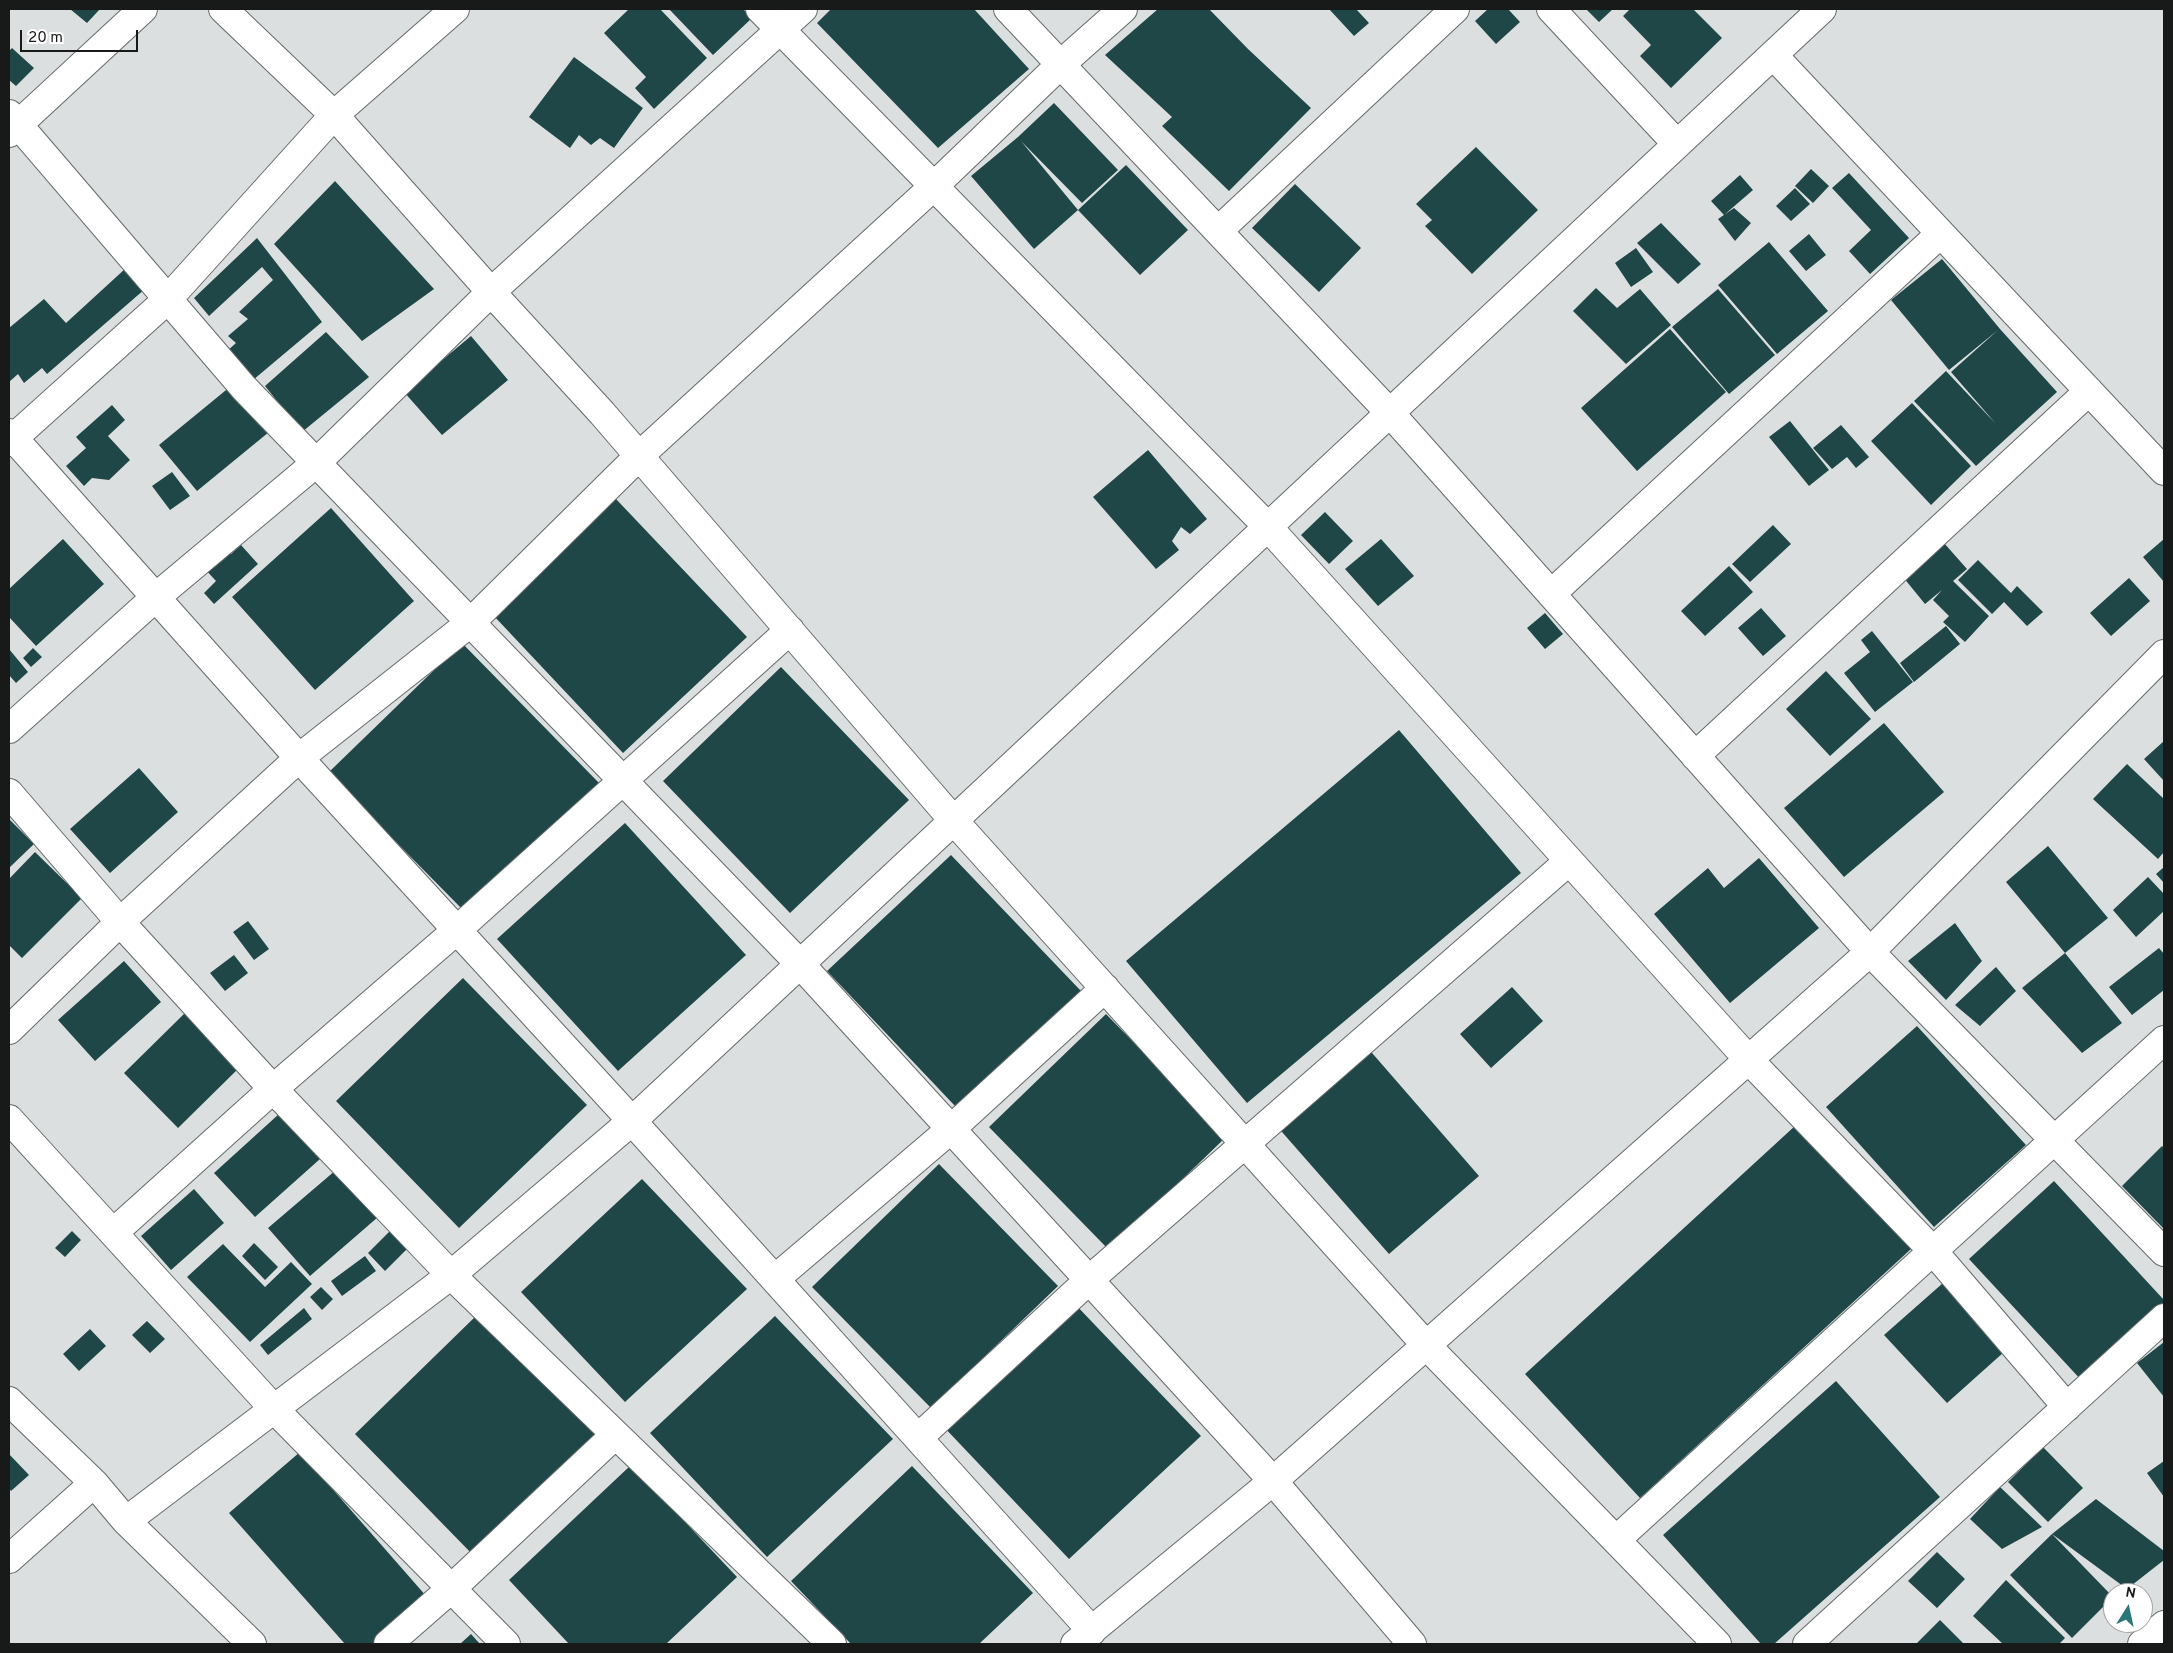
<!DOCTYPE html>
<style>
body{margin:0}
#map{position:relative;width:2173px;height:1653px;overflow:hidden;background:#dcdfdf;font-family:Overpass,sans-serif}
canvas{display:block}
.frame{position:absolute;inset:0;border:10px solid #181919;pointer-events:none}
.north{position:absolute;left:2103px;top:1583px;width:50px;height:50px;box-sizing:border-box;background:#fff;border:1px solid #a3a3a3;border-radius:50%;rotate:10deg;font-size:14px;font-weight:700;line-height:20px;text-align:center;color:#181919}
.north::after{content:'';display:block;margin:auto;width:18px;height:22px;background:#2d7678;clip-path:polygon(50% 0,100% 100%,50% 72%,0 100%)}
.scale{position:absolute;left:20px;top:30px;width:118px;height:22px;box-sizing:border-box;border:2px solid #181919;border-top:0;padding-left:6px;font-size:15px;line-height:18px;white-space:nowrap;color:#181919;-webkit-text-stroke:4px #fff;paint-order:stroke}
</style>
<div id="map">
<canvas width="2173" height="1653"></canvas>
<div class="frame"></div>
<div class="north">N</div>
<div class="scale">20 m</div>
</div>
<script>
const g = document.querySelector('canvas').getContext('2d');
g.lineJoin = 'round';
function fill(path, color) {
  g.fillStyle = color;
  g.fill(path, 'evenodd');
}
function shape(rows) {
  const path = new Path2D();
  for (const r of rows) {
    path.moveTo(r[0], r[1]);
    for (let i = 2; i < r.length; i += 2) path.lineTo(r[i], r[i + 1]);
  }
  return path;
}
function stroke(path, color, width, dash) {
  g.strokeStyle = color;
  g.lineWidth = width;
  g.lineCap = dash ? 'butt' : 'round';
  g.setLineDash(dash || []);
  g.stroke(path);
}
const building = shape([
 [70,9,100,9,87,23],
 [629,9,660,9,707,58,654,109,635,88,646,77,604,33],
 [669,9,743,9,752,18,713,55],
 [831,9,974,9,1029,69,938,148,817,23],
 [1158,9,1209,9,1248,49,1311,108,1229,191,1162,126,1172,117,1105,55],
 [1329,9,1356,9,1369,23,1354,36],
 [1488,9,1508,9,1520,22,1496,44,1475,21],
 [1586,9,1613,9,1599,22],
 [1630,9,1693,9,1722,38,1671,88,1640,56,1651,45,1623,16],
 [12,48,34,68,16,86,9,80,9,51],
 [574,57,643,108,614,148,600,138,591,145,579,135,570,148,529,117],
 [1054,103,1118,170,1082,203,1021,141,1078,210,1126,165,1188,230,1140,275,1078,210,1034,249,971,176,1018,137],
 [1476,147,1538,210,1472,274,1425,226,1432,220,1416,204],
 [1811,169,1829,186,1813,203,1795,186],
 [1849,173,1909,238,1870,274,1849,251,1871,230,1832,188],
 [1740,175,1753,190,1724,215,1711,201],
 [335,181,434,289,362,341,274,244],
 [1295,184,1361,248,1319,292,1252,228],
 [1795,188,1810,204,1791,221,1776,206],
 [1734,208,1751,223,1735,241,1718,219],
 [1661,223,1701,264,1678,284,1637,243],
 [1809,234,1826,255,1806,271,1789,251],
 [257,238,322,322,253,380,226,352,236,343,228,336,248,319,239,312,273,280,262,267,209,316,194,298],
 [1769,242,1828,311,1777,354,1718,285],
 [1636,248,1653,272,1631,287,1615,263],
 [1942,259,2000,329,2057,392,1976,466,1914,401,1946,371,1996,424,1951,372,1998,330,1949,370,1891,300],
 [126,268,145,289,47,374,42,368,24,383,18,374,9,382,9,328,44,299,66,323],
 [1596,288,1617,308,1640,289,1671,325,1626,364,1573,311],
 [1718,289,1775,355,1729,394,1672,327],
 [1670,329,1726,392,1637,471,1581,408],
 [326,332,369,377,302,432,265,386],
 [471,336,508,380,442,435,404,392],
 [231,386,269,432,197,491,159,445],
 [1912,403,1971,466,1931,505,1871,441],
 [112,405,125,420,108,436,130,460,109,480,92,478,84,486,66,466,86,448,76,437],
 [1790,421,1829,470,1809,486,1769,437],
 [1841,425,1869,457,1856,468,1847,457,1832,469,1813,448],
 [1148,450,1207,519,1190,534,1181,527,1172,541,1179,550,1156,569,1093,497],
 [172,472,190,496,170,510,152,486],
 [616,499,747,637,623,753,493,615],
 [331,508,414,601,315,690,232,597],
 [1325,512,1353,541,1329,564,1301,535],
 [1773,525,1791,544,1750,582,1732,564],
 [63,539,104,584,36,646,9,617,9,589],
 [1381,539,1414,576,1378,606,1345,569],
 [2164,539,2164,582,2143,557],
 [1944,543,1967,569,1953,581,1989,616,1965,642,1943,622,1949,616,1933,600,1942,590,1925,604,1903,577],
 [241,545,258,564,214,604,204,593,216,581,204,568,226,548,231,554],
 [1978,560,2011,593,2017,586,2043,612,2027,626,2004,602,1992,614,1958,580],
 [1729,566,1753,592,1705,636,1681,611],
 [2129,578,2150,601,2111,636,2090,613],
 [1761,608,1786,636,1763,656,1738,628],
 [1545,613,1563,634,1545,649,1527,628],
 [1946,626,1960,644,1914,682,1900,663],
 [1872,631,1913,682,1875,712,1844,673,1870,652,1861,640],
 [462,643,599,783,465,912,328,773],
 [33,648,42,657,31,667,23,658],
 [9,649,28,672,16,683,9,675],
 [781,667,909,800,790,913,663,781],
 [1826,671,1871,719,1830,756,1786,709],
 [1884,723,1944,792,1844,877,1784,808],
 [1399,730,1521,873,1247,1103,1126,961],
 [2164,741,2164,781,2144,759],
 [2127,764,2164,799,2164,852,2158,859,2093,799],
 [139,768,178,812,110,873,70,829],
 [9,819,34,844,9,868],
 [625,823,746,955,618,1071,497,939],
 [2048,846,2108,918,2065,953,2006,882],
 [35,852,82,898,22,958,9,945,9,879],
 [951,855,1081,991,956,1107,827,971],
 [1759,858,1819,928,1730,1003,1654,914,1708,868,1724,888],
 [2164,867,2164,883,2156,874],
 [2148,877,2164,894,2164,911,2136,937,2113,910],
 [248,921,269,949,254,960,233,932],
 [1955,923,1982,961,1946,1000,1908,961],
 [2159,948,2164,954,2164,990,2132,1015,2109,987],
 [2065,953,2122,1023,2082,1053,2022,988],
 [234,955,248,973,225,991,210,973],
 [124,961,161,1002,95,1061,58,1020],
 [1996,967,2016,991,1980,1026,1955,1005],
 [463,978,587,1105,459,1228,336,1101],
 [1512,987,1543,1021,1491,1068,1460,1034],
 [186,1012,240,1067,178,1128,124,1073],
 [1106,1014,1226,1137,1109,1250,989,1127],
 [1917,1026,2026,1145,1934,1227,1826,1107],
 [1366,1046,1479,1176,1389,1254,1275,1124],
 [279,1114,320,1159,255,1217,214,1173],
 [1796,1125,1911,1249,1640,1498,1525,1374],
 [2162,1146,2164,1148,2164,1229,2122,1186],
 [939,1164,1058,1286,931,1408,812,1287],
 [336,1170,378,1217,310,1276,268,1228],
 [642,1179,747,1289,625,1402,521,1292],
 [2054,1181,2164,1300,2164,1307,2083,1382,1969,1259],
 [194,1189,224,1223,171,1270,141,1236],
 [72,1231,81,1240,65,1257,55,1248],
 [390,1231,408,1248,385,1271,368,1253],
 [254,1243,278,1267,265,1280,242,1256],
 [223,1244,265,1287,291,1262,312,1284,250,1342,187,1277],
 [365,1256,376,1271,342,1296,331,1281],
 [1943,1283,2004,1352,1947,1403,1884,1335],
 [321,1287,333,1299,322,1310,310,1297],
 [1073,1302,1201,1436,1069,1559,942,1425],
 [304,1308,312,1319,268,1355,260,1345],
 [478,1314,598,1437,475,1557,355,1434],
 [775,1316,893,1439,767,1557,650,1433],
 [147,1321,165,1339,150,1353,132,1335],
 [90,1329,106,1346,79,1371,63,1354],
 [2164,1342,2164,1397,2137,1363],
 [1836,1381,1940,1497,1774,1644,1761,1644,1663,1535],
 [2043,1447,2083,1488,2048,1522,2008,1482],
 [300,1452,427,1597,373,1644,345,1644,229,1513],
 [9,1454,29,1475,11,1491,9,1488],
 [2164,1461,2164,1497,2147,1473],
 [631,1465,737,1577,666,1644,569,1644,509,1580],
 [912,1466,1033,1593,979,1644,851,1644,791,1581],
 [2000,1487,2042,1527,2002,1549,1970,1519],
 [2096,1499,2164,1551,2164,1560,2127,1589,2052,1534,2113,1597,2072,1638,2010,1575,2052,1534],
 [1937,1552,1965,1579,1937,1608,1908,1581],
 [2006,1580,2065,1638,2059,1644,2003,1644,1973,1616],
 [1940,1620,1964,1644,1916,1644],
 [471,1634,480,1644,460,1644]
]);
const street = shape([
 [223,9,334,115,491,292,602,413,954,821,1426,1345,1717,1644],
 [760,9,1268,527,1748,1059,1933,1251,2067,1407],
 [1008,9,1390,413,1870,952,2164,1252],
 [1551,9,1677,144],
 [1773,55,2164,471],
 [9,114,244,388,800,964,1273,1481,1412,1644],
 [9,133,143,9],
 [1218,231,1455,9],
 [9,433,299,758,632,1121,1092,1631],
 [9,442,168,299,334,115,455,9],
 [1551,594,1940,234],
 [9,729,156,597,316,463,491,292,803,9],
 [1695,756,2089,391],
 [9,793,120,922,299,758,470,623,639,456,933,187,1061,64,1123,9],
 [9,1030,120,922,273,1089,451,1275,832,1644],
 [9,1119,275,1410,506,1644],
 [113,1233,273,1089,457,930,790,630],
 [775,1279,951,1129,1105,988],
 [9,1401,94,1483,126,1521,252,1644],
 [918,1438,1089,1280,1569,861],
 [126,1521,451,1275,632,1121,1822,9],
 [1616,1540,2164,1040],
 [9,1559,94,1483],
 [388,1644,452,1588,615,1435],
 [1075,1644,1273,1481,1870,952,2164,654],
 [1807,1644,2164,1318],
 [2142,1644,2164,1625]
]);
fill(building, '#204747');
stroke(street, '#656969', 30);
stroke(street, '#fff', 28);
</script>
